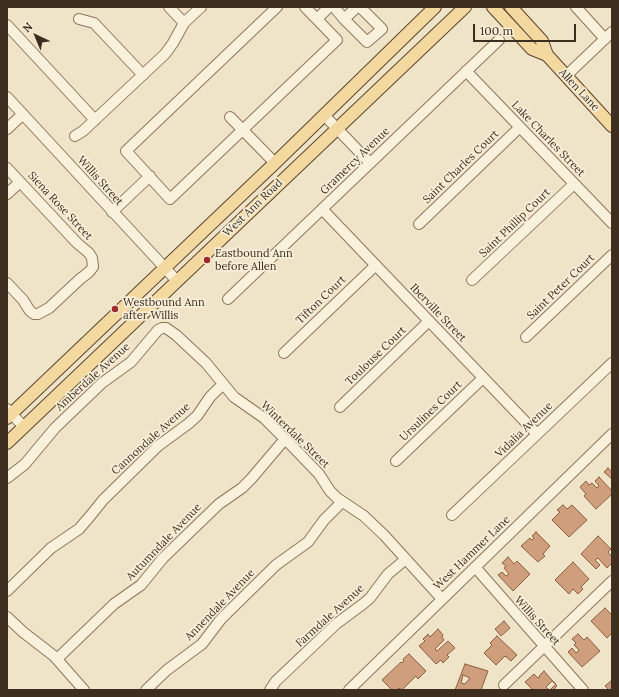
<!DOCTYPE html>
<style>
body{margin:0}
#map{position:relative;width:619px;height:697px;overflow:hidden;background:#f0e4c8;font-family:Lora,serif}
canvas{display:block}
.frame{position:absolute;inset:0;border:8px solid #3d2e20;pointer-events:none}
.north{position:absolute;left:16px;top:16px;width:40px;height:40px;-webkit-text-stroke:3px #f7eed8;paint-order:stroke;rotate:316deg;font-size:11px;font-weight:700;line-height:16px;text-align:center;color:#3d2e20}
.north::after{content:'';display:block;margin:auto;width:14px;height:18px;background:#3d2e20;clip-path:polygon(50% 0,100% 100%,50% 72%,0 100%)}
.scale{position:absolute;left:473px;top:24px;width:103px;height:18px;box-sizing:border-box;border:2px solid #3d2e20;border-top:0;padding-left:5px;font-size:12px;line-height:14px;white-space:nowrap;color:#3d2e20;-webkit-text-stroke:3px #f7eed8;paint-order:stroke}
</style>
<div id="map">
<canvas width="619" height="697"></canvas>
<div class="frame"></div>
<div class="north">N</div>
<div class="scale">100 m</div>
</div>
<script>
const g = document.querySelector('canvas').getContext('2d');
g.lineJoin = 'round';
function fill(path, color) {
  g.fillStyle = color;
  g.fill(path, 'evenodd');
}
function shape(rows) {
  const path = new Path2D();
  for (const r of rows) {
    path.moveTo(r[0], r[1]);
    for (let i = 2; i < r.length; i += 2) path.lineTo(r[i], r[i + 1]);
  }
  return path;
}
function stroke(path, color, width, dash) {
  g.strokeStyle = color;
  g.lineWidth = width;
  g.lineCap = dash ? 'butt' : 'round';
  g.setLineDash(dash || []);
  g.stroke(path);
}
function write(font, color, halo, rows, align = 'center') {
  g.font = font + ' Lora,serif';
  g.lineWidth = 3.5;
  g.setLineDash([]);
  g.textBaseline = 'middle';
  g.strokeStyle = halo;
  g.fillStyle = color;
  for (const [text, x, y, turn = 0] of rows) {
    g.save();
    g.translate(x, y);
    g.rotate((+turn || 0) * Math.PI / 180);
    g.textAlign = isNaN(turn) ? turn : align;
    if (halo) g.strokeText(text, 0, 0);
    g.fillText(text, 0, 0);
    g.restore();
  }
}
const building = shape([
 [608,468,612,472,612,479,604,472,608,468],
 [599,477,612,491,612,494,596,509,584,496,586,494,580,487,586,481,589,485,592,483,597,488,599,486,595,481,599,477],
 [563,505,567,509,572,505,587,520,569,537,552,520,560,512,557,510,563,505],
 [536,532,550,546,543,554,545,556,538,562,521,546,530,538,532,540,534,538,532,536,536,532],
 [598,536,611,549,608,552,612,557,612,563,607,568,598,558,595,560,600,565,596,569,581,554,598,536],
 [508,557,514,564,517,561,530,574,513,591,498,575,502,572,506,576,509,574,504,568,506,566,502,563,508,557],
 [573,562,589,579,581,587,583,589,578,594,573,589,569,594,555,580,573,562],
 [605,608,612,615,612,633,607,638,591,621,605,608],
 [504,621,510,628,501,636,495,629,504,621],
 [438,629,443,635,442,637,444,640,435,649,437,651,448,641,455,648,447,655,449,657,443,663,441,660,436,664,419,646,425,641,423,639,428,634,430,637,438,629],
 [578,634,584,640,587,637,600,651,582,667,568,652,572,648,576,653,579,650,574,645,576,643,572,639,578,634],
 [497,636,517,655,511,661,505,656,496,665,484,653,492,645,490,643,497,636],
 [409,654,426,671,418,679,416,676,402,690,399,688,397,690,392,690,382,680,401,662,402,663,404,661,403,659,409,654],
 [465,664,488,671,481,690,455,690,465,664],
 [463,675,470,678,465,684,461,683,463,675],
 [544,671,557,686,553,690,550,690,556,684,552,681,546,687,549,690,533,690,525,682,534,674,538,678,540,677,539,676,544,671],
 [612,680,612,690,609,690,605,686,612,680]
]);
const minor = shape([
 [169,7,184,23],
 [277,7,126,151,170,199,337,40,305,7],
 [334,7,344,19,357,7],
 [576,7,605,39],
 [79,19,94,23,143,75],
 [317,19,329,7],
 [344,19,367,42,382,29,360,7],
 [7,25,95,120],
 [466,71,612,223],
 [566,76,612,32],
 [7,97,177,281],
 [324,115,370,163],
 [230,117,275,163],
 [7,129,23,114],
 [75,136,83,131,165,54,173,43,184,23,201,7],
 [7,168,77,243,89,253,92,258,93,267,89,272,80,279,49,308,38,314,34,314,30,311,23,300,7,283],
 [7,194,20,182],
 [322,209,537,434],
 [112,212,150,176],
 [419,224,520,127],
 [472,280,574,184],
 [228,299,499,40],
 [526,337,612,255],
 [284,353,376,265],
 [340,407,429,321],
 [7,409,24,427],
 [396,461,483,378],
 [7,478,25,464,55,428,102,383,131,362,158,330,162,328,166,328,176,335,206,363,234,397,264,418,293,447,319,474,330,491,337,498,364,516,384,535,442,599],
 [452,515,612,363],
 [475,567,583,690],
 [7,591,51,548,79,529,91,515,103,500,158,446,188,424,197,416,210,397,223,384],
 [7,617,23,632,54,656,84,690],
 [57,659,114,604,141,585,163,558,219,504,242,488,251,479,285,439],
 [504,685,612,581],
 [146,690,167,670,202,644,221,619,276,565,308,542,324,520,342,502],
 [270,690,276,681,336,624,363,604,370,598,388,574,406,559],
 [349,690,612,434]
]);
const major = shape([
 [493,7,532,49,547,55],
 [511,7,542,41,547,55,612,126],
 [7,418,275,163,435,7],
 [7,443,465,7]
]);
const markers = [
 [207,260,4,"#9e2a2b"],
 [115,309,4,"#9e2a2b"]
];
const streetNames = [
 ["Allen Lane",579,90,47],
 ["Lake Charles Street",548,139,46],
 ["Gramercy Avenue",355,161,-44],
 ["Saint Charles Court",461,167,-44],
 ["Willis Street",100,181,48],
 ["Siena Rose Street",60,206,47],
 ["West Ann Road",253,208,-44],
 ["Saint Phillip Court",515,223,-44],
 ["Saint Peter Court",561,287,-44],
 ["Tifton Court",321,300,-44],
 ["Iberville Street",438,313,46],
 ["Toulouse Court",376,356,-44],
 ["Amberdale Avenue",93,377,-42],
 ["Ursulines Court",431,411,-44],
 ["Vidalia Avenue",524,430,-44],
 ["Winterdale Street",295,435,44],
 ["Cannondale Avenue",151,439,-42],
 ["Autumndale Avenue",164,542,-46],
 ["West Hammer Lane",472,553,-44],
 ["Annendale Avenue",220,605,-46],
 ["Farmdale Avenue",330,616,-42],
 ["Willis Street",537,621,48]
];
const poiNames = [
 ["Eastbound Ann",215,254],
 ["before Allen",215,267],
 ["Westbound Ann",123,303],
 ["after Willis",123,316]
];
fill(building, '#cf9f7d');
stroke(building, '#8d5f41', 1);
stroke(minor, '#8d765c', 12);
stroke(major, '#5b4430', 14);
stroke(minor, '#faf1dc', 10);
stroke(major, '#f3d9a0', 12);
for (const [x, y, r, color] of markers) {
  const dot = new Path2D();
  dot.arc(x, y, r, 0, 2 * Math.PI);
  g.fillStyle = color;
  g.fill(dot);
  stroke(dot, '#f7eed8', 1.5);
}
write('11px', '#3d2e20', '#f7eed8', streetNames);
write('11px', '#3d2e20', '#f7eed8', poiNames, 'left');
</script>
